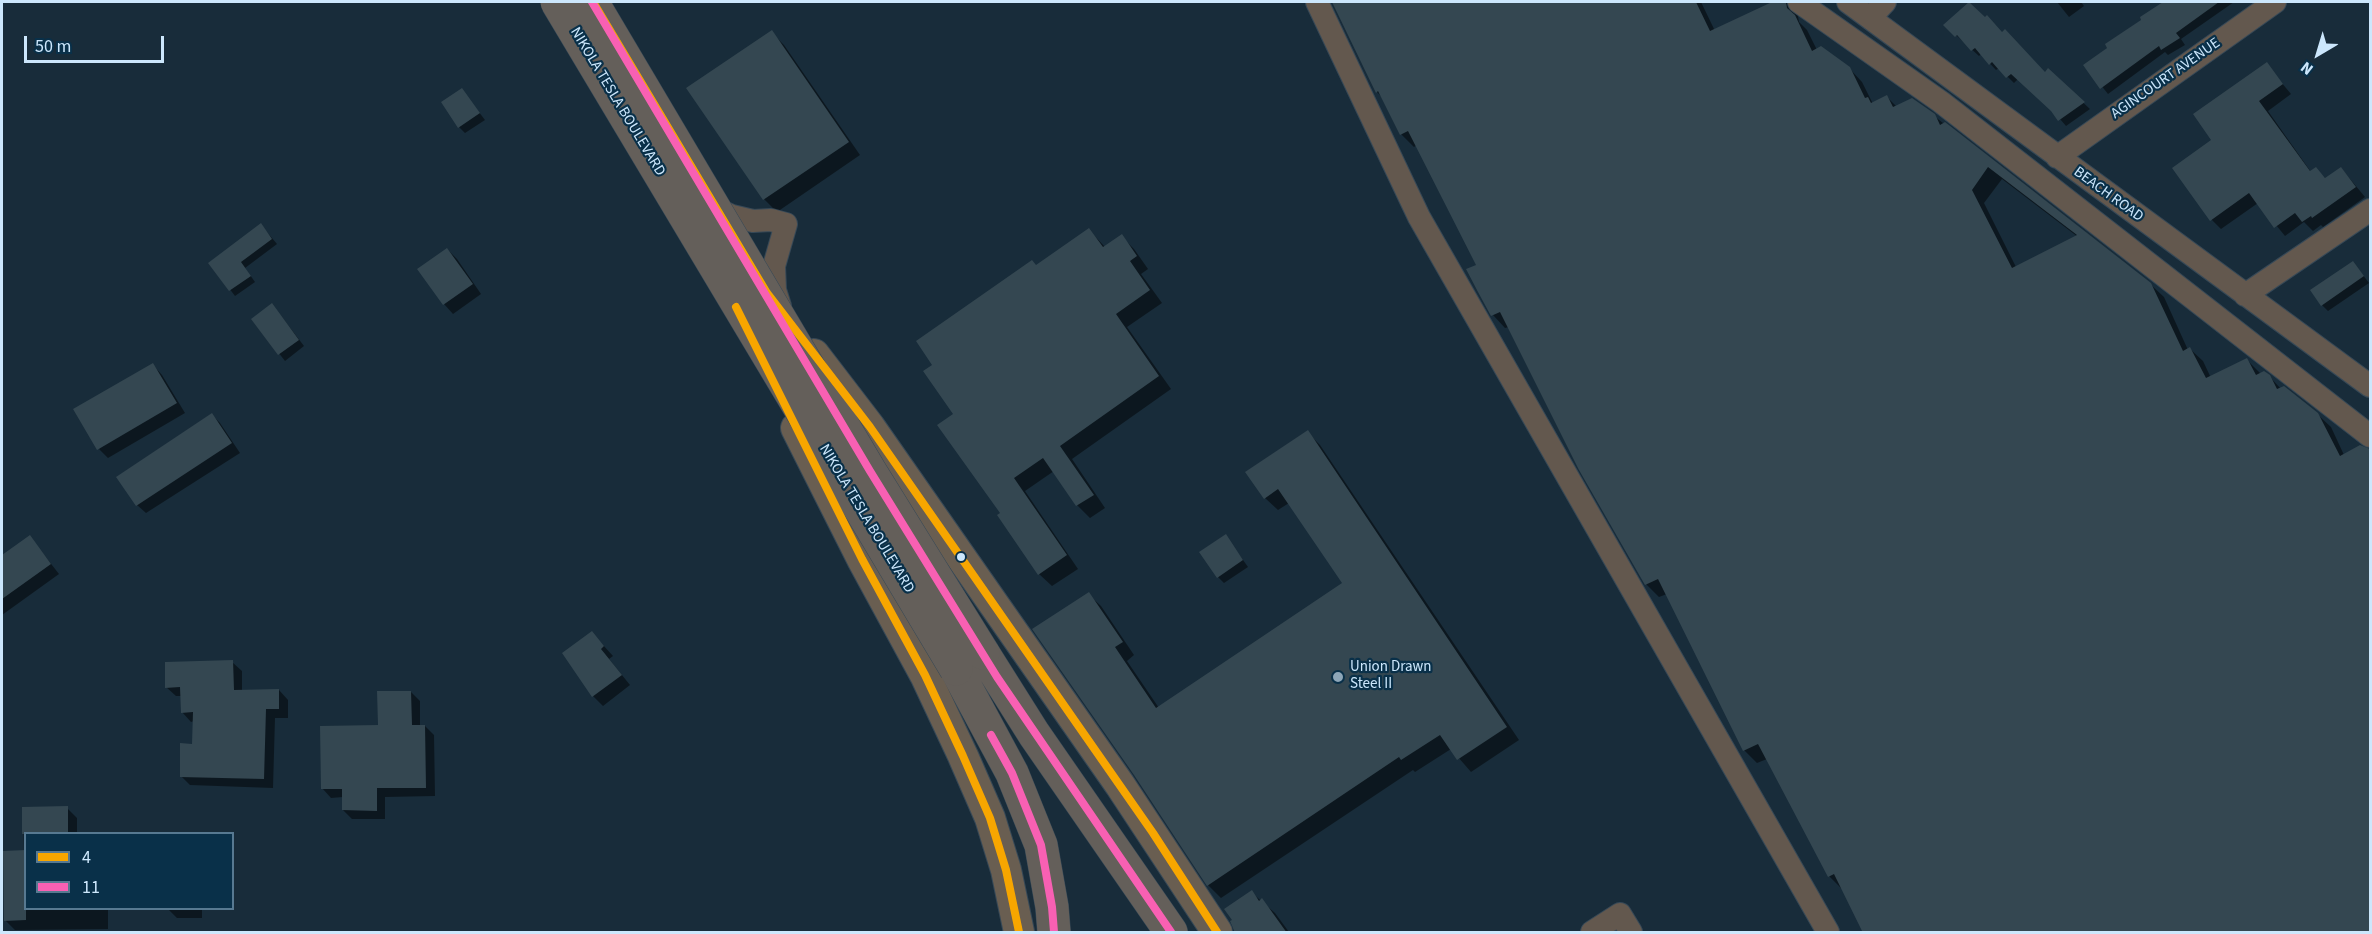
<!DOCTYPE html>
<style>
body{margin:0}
#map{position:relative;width:2372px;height:934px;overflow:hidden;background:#182c3a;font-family:"Source Sans 3",sans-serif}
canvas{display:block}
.frame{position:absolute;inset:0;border:3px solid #cce7fc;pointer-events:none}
.legend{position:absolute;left:24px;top:832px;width:210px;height:78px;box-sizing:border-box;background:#093049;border:2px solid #577991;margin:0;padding:8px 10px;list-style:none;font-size:18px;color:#cce7fc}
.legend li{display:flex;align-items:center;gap:12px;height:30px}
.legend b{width:30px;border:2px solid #577991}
.north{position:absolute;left:2288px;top:24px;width:60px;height:60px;-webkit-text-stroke:4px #093049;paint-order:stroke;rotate:218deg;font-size:16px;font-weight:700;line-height:24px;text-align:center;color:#cce7fc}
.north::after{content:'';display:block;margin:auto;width:21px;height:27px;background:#cce7fc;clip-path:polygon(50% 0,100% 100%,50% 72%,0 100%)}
.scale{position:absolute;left:24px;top:36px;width:140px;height:27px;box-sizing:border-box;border:3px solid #cce7fc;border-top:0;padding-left:8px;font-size:18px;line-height:21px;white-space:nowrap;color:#cce7fc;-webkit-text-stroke:4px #093049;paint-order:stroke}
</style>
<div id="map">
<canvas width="2372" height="934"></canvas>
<div class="frame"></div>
<ul class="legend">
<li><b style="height:8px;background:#f7a600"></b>4</li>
<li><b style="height:8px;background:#f860b3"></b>11</li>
</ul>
<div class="north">N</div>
<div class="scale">50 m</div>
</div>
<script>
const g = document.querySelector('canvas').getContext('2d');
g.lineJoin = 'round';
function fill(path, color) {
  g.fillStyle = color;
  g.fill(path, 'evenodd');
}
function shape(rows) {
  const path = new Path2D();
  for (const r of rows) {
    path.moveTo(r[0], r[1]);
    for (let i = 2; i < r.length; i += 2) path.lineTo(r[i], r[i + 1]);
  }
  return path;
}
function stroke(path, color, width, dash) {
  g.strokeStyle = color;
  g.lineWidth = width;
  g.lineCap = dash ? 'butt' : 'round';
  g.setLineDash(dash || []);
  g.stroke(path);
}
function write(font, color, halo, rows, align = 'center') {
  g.font = font + ' "Source Sans 3",sans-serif';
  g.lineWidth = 4.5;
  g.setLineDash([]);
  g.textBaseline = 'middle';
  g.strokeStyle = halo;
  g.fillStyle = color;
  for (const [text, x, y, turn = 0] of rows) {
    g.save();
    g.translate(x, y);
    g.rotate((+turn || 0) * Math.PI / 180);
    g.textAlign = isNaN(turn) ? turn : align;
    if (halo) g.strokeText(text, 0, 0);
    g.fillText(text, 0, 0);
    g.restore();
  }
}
const shadow = shape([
 [1334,2,1701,2,1715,31,1775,2,1789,2,1797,10,1799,22,1807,30,1817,50,1849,68,1862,82,1873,104,1887,97,1897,107,1934,116,2150,284,2164,297,2188,350,2190,349,2203,361,2211,378,2247,360,2261,374,2269,376,2281,389,2317,414,2331,427,2344,455,2360,447,2370,450,2370,932,1864,932,1842,889,1829,876,1767,759,1757,763,1744,750,1667,594,1659,597,1646,584,1581,470,1509,327,1505,328,1493,315,1479,292,1478,265,1417,145,1414,147,1401,134,1383,98,1377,92],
 [2002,179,2078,237,2016,267,1984,203],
 [2057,2,2081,2,2084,6,2069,17],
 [2160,2,2234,2,2181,39,2185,45,2168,55,2165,52,2108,94,2085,65,2144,20,2162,4],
 [1945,25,2002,33,2045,74,2048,70,2090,109,2066,126,2054,112,2018,79,2014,83,1999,68,1996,70,1981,54,1979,56],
 [771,32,784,45,860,155,777,212,764,199,688,89],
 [2266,64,2291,94,2268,111,2311,172,2316,169,2326,179,2341,168,2365,197,2323,227,2321,225,2313,231,2304,222,2285,236,2258,203,2221,229,2212,220,2213,140],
 [462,90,485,120,465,133,459,127],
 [261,225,277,244,245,268,255,282,235,296,210,263],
 [1089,230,1105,247,1121,236,1134,249,1148,269,1141,274,1162,303,1127,327,1171,389,1072,459,1105,508,1090,518,1077,505,1054,471,1025,491,1078,569,1052,586,1039,574,1002,513,955,414,1037,267],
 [447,249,457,259,481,294,453,314,444,304],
 [2353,262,2369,283,2328,311,2322,305],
 [278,312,304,346,285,361,253,320],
 [153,365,162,375,185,413,108,458,99,449],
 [212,415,220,423,240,453,146,513,137,505],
 [1307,432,1320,445,1519,740,1471,772,1451,749,1415,772,1413,770,1221,898,1208,885,1088,594,1101,606,1134,655,1127,661,1159,708,1344,584,1289,503,1278,510,1265,498],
 [1226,536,1248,567,1224,583,1218,577],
 [30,537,59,574,2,615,2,557],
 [592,633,613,656,609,659,630,685,603,706,593,696],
 [232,662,242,671,242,691,279,690,288,700,288,718,275,718,273,788,190,785,181,776,194,745,194,721,191,722,182,712,182,696,176,696,166,687],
 [411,692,420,701,420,726,425,726,434,735,435,796,385,797,385,819,352,819,343,810,343,797,331,798,322,788],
 [23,808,67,808,77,818,77,834,26,834,26,908,108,908,108,929,15,930,5,920,24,852],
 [1251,892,1275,913,1289,932,1237,932],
 [167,908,213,908,202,909,202,918,177,918]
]);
const building = shape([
 [1332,2,1696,2,1710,31,1772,2,1786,2,1787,8,1795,15,1812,51,1821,46,1850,67,1865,98,1868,97,1871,103,1887,95,1893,107,1912,98,1935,114,1940,125,1945,122,2151,283,2183,351,2190,347,2206,378,2247,358,2256,375,2264,371,2270,375,2277,389,2284,386,2318,413,2340,456,2360,445,2370,449,2370,933,1863,933,1834,874,1828,877,1758,744,1743,751,1658,579,1645,585,1579,470,1500,312,1491,316,1478,292,1466,269,1476,265,1408,131,1400,135,1378,91,1376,93],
 [1988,167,2077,235,2012,268,1972,190],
 [1969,2,1985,17,1987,15,2002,32,2005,29,2045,72,2048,68,2085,102,2058,121,2051,111,2011,74,2006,78,1992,62,1989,65,1975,48,1971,51,1957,35,1955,37,1943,25],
 [2163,2,2219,2,2176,33,2180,38,2161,50,2159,46,2100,89,2083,65,2107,48,2105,44,2141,20,2140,17],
 [772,30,849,142,763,200,686,88],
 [2267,62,2283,84,2259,101,2310,171,2316,167,2325,178,2341,167,2356,187,2312,218,2311,216,2302,222,2295,213,2274,228,2249,193,2210,221,2172,168,2211,140,2193,114],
 [462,88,480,113,458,128,441,102],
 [261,223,272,239,241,262,251,276,229,291,208,263],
 [1089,228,1103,247,1122,234,1137,256,1130,261,1150,290,1116,314,1159,376,1060,446,1094,495,1076,506,1043,458,1014,478,1067,555,1038,575,997,515,1000,513,937,425,953,414,923,371,932,365,916,341,1032,260,1036,265],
 [447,248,473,284,443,305,417,269],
 [2353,261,2364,276,2321,306,2310,290],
 [272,303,299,340,278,355,251,319],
 [153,363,177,403,97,450,73,409],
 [212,413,232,443,136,506,116,477],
 [1308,430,1507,727,1457,760,1440,735,1401,760,1399,757,1207,886,1134,775,1032,629,1089,592,1123,642,1115,647,1156,708,1342,583,1278,489,1264,499,1245,472],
 [1226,534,1243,560,1217,578,1199,552],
 [30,535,51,564,2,599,2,555],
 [592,631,604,646,601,649,622,675,592,697,562,653],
 [233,660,234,690,279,689,279,709,266,709,264,779,180,777,180,743,192,744,193,712,181,713,180,687,165,688,165,662],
 [377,691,411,691,412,725,425,725,426,788,377,788,377,811,342,810,342,789,321,789,320,726,378,725],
 [68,806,68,834,22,834,22,807],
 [26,850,26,920,4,921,3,851],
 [1252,890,1259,901,1262,898,1287,933,1235,933,1230,921,1232,920,1224,909]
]);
const minor = shape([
 [1317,2,1419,217,1828,932],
 [1799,2,1941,102,2370,436],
 [1848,2,2370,386],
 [1870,18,1885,2],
 [2057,157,2275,2],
 [717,209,732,216,753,221,771,220,786,224,774,266,775,290,780,306],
 [2245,295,2370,210],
 [1592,932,1620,914,1631,932]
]);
const major = shape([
 [814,354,870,427,1120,785,1217,932],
 [796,428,862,559,925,675,963,756,990,818,1006,870,1019,932]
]);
const highway = shape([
 [983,653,1034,734,1171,932],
 [956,669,1012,773,1041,845,1052,907,1054,932]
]);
const highwayBridge = shape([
 [557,2,956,669],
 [592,2,870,471,983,653]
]);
const bus1 = shape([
 [593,2,767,293,870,427,1153,833,1217,932],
 [736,307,862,559,925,675,963,756,990,818,1006,870,1019,932]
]);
const bus2 = shape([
 [592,2,870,471,997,677,1171,932],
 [991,735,1012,773,1041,845,1052,907,1054,932]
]);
const markers = [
 [961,557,5,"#cce7fc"],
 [1338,677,6,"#8da6b8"]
];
const streetNames = [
 ["AGINCOURT AVENUE",2166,79,-35],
 ["NIKOLA TESLA BOULEVARD",617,102,59],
 ["BEACH ROAD",2108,195,36],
 ["NIKOLA TESLA BOULEVARD",866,519,59]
];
const poiNames = [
 ["Union Drawn",1350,668],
 ["Steel II",1350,685]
];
fill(shadow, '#0007');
fill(building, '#344751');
stroke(minor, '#374957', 24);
stroke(major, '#374957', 32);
stroke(highway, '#374957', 34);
stroke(minor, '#63584e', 22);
stroke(major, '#695e51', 30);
stroke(highway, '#645f5a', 33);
stroke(highwayBridge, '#374957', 34, []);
stroke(highwayBridge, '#645f5a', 33);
stroke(bus1, '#f7a600', 8);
stroke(bus2, '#f860b3', 8);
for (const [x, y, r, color] of markers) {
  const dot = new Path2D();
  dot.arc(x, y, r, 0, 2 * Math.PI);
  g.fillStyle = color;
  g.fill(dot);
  stroke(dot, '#093049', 2);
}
write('15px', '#cce7fc', '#093049', streetNames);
write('15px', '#cce7fc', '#093049', poiNames, 'left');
</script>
